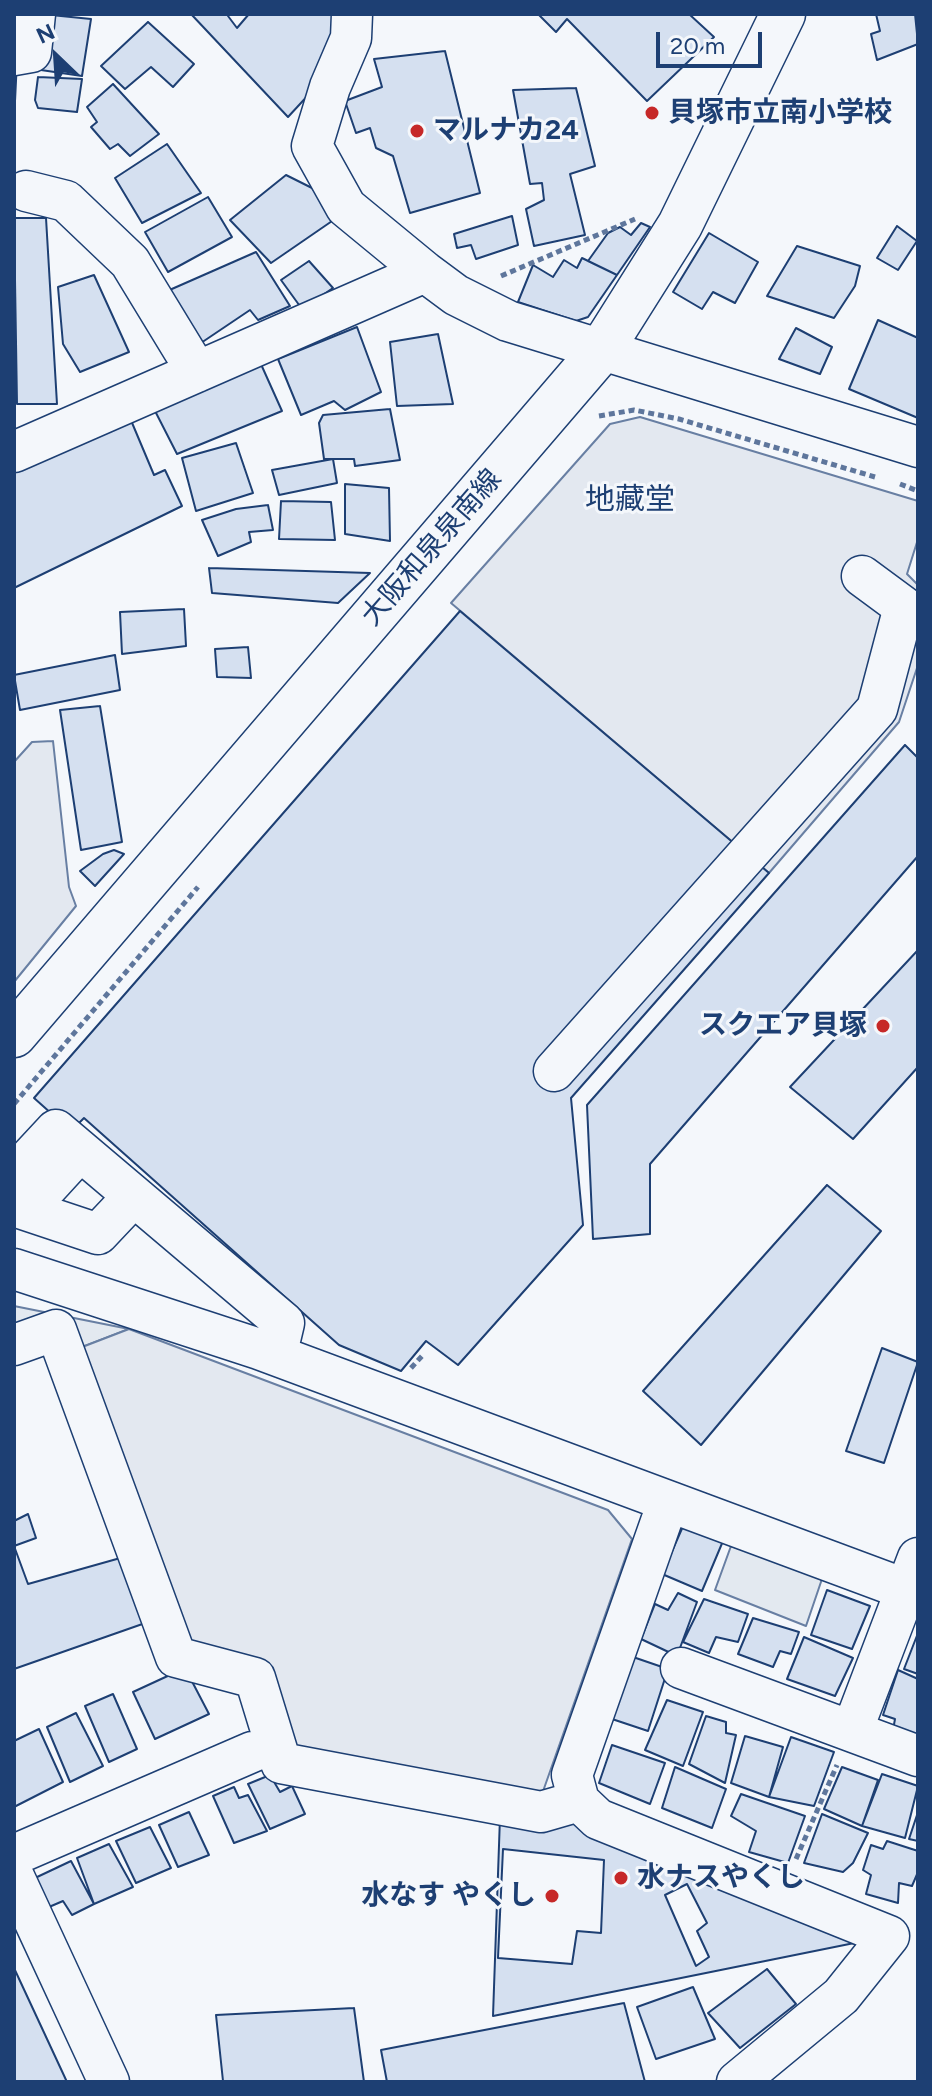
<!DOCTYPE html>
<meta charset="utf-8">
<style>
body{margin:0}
#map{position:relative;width:932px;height:2096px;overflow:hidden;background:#f4f7fb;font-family:Figtree,sans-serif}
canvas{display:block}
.frame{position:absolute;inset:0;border:16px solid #1d3f73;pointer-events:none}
.north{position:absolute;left:16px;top:16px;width:80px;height:80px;-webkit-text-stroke:6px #f4f7fb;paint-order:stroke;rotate:335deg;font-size:22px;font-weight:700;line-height:32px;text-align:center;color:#1d3f73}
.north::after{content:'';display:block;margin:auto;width:28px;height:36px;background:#1d3f73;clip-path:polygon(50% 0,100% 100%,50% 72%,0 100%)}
.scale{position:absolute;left:656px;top:32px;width:106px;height:36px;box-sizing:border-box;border:4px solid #1d3f73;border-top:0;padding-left:10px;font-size:24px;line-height:28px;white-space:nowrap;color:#1d3f73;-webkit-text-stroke:6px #f4f7fb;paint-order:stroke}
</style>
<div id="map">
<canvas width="932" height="2096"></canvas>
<div class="frame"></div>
<div class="north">N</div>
<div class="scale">20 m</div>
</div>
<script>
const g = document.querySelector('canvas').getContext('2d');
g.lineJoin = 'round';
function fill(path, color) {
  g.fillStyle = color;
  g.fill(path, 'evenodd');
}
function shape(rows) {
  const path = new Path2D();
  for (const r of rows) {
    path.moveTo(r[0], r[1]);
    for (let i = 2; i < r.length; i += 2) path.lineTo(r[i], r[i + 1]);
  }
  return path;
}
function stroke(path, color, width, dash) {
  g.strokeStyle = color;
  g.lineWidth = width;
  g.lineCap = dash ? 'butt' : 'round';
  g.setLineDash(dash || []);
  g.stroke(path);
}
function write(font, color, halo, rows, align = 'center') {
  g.font = font + ' Figtree,"Noto Sans JP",sans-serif';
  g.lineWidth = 6;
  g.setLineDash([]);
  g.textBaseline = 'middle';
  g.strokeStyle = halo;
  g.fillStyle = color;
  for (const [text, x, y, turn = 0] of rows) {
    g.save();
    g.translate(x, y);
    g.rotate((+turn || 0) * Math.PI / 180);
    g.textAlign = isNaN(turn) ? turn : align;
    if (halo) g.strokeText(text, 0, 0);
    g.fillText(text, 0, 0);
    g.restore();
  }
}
const green = shape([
 [14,1306,129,1329,77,1349,14,1338,14,1306],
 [731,1546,823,1576,806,1626,715,1590,731,1546]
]);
const parking = shape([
 [640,417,918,501,918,539,907,574,918,585,918,665,899,722,769,873,451,603,610,424,640,417],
 [53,741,69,887,76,906,14,982,14,762,32,742,53,741],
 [129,1329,608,1510,632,1539,541,1797,287,1755,261,1670,183,1649,77,1349,129,1329]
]);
const building = shape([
 [41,14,91,19,82,76,34,69,41,14],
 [191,14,230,14,228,16,237,28,249,14,337,14,333,39,312,91,288,117,191,14],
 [538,14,689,14,714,37,647,101,567,19,556,32,538,14],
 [876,14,915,14,918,44,877,60,871,34,880,31,876,14],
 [148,22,194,64,173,87,151,67,125,89,101,66,148,22],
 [445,51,480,193,410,213,393,156,376,148,370,128,356,133,345,101,382,87,374,59,445,51],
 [14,60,17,60,14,122,14,60],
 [38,77,82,79,77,112,38,108,35,100,38,77],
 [113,84,159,134,130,156,118,144,110,149,91,127,97,122,87,107,113,84],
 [576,88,595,166,570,174,585,235,534,246,526,209,544,200,542,183,530,184,513,90,576,88],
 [167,144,201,193,142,223,115,178,167,144],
 [286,175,312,188,335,219,271,263,230,220,286,175],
 [208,197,232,237,168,272,145,232,208,197],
 [512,216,518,245,476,259,471,245,457,248,454,234,512,216],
 [14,218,46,218,57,404,17,404,14,218],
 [641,223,650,227,617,275,588,261,608,233,620,227,631,235,641,223],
 [897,226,917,241,898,270,877,258,897,226],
 [709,233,758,262,735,303,713,292,702,309,673,292,709,233],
 [797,246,860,266,855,286,834,318,767,296,797,246],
 [256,252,290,306,258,320,250,310,195,347,165,292,256,252],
 [582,258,617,275,588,317,576,321,518,302,533,265,553,277,564,260,577,268,582,258],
 [309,261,333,288,302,309,281,280,309,261],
 [94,275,129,352,80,372,63,344,58,287,94,275],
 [878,320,918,338,918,418,849,389,878,320],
 [357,327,381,392,345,410,334,401,301,415,278,359,357,327],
 [796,328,832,347,820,374,779,359,796,328],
 [438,334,453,404,397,406,390,342,438,334],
 [260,362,282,411,177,454,153,407,260,362],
 [390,409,400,460,355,466,354,459,324,459,319,423,323,415,390,409],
 [130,418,154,475,165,470,182,506,14,588,14,468,130,418],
 [236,443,253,493,196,511,182,458,236,443],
 [333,459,337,483,279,495,272,470,333,459],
 [345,484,389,488,390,541,345,534,345,484],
 [281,501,331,502,335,540,279,539,281,501],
 [268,505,273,530,249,532,251,542,218,556,202,520,236,509,268,505],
 [209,568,370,573,338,603,212,593,209,568],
 [184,609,186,646,122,654,120,612,184,609],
 [460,611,769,873,571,1098,583,1225,458,1365,426,1341,401,1371,339,1345,84,1118,71,1131,34,1098,460,611],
 [248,647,251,678,217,677,215,649,248,647],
 [115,655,120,690,20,710,14,675,115,655],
 [100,706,122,842,81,850,60,710,100,706],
 [905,745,918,758,918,856,650,1164,650,1234,593,1239,587,1105,905,745],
 [114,850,124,854,95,886,80,871,103,854,114,850],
 [918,950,918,1067,853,1139,790,1087,918,950],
 [827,1185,881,1231,701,1445,643,1391,827,1185],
 [882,1348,918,1362,884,1463,846,1451,882,1348],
 [28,1514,36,1538,14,1546,14,1521,28,1514],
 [684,1524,723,1541,702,1591,662,1574,684,1524],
 [14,1546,28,1584,131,1555,151,1621,14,1669,14,1546],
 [827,1590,870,1606,852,1649,811,1635,827,1590],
 [678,1593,697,1602,677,1656,641,1639,655,1604,668,1610,678,1593],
 [704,1599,748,1614,738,1642,716,1637,709,1653,683,1642,704,1599],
 [753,1618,799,1632,791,1654,780,1651,773,1667,738,1654,753,1618],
 [918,1633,918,1674,904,1669,918,1633],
 [804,1637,853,1658,835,1696,787,1679,804,1637],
 [633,1657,668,1669,648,1731,609,1718,633,1657],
 [185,1668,209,1714,155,1739,133,1692,185,1668],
 [898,1670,918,1679,918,1735,893,1730,895,1719,883,1715,898,1670],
 [113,1694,137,1749,109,1762,85,1706,113,1694],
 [667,1700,703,1712,683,1766,645,1750,667,1700],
 [76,1713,103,1766,70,1782,47,1727,76,1713],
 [706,1716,726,1722,726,1733,736,1735,725,1783,689,1764,706,1716],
 [39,1729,63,1782,14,1807,14,1741,39,1729],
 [745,1736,783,1747,769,1797,731,1783,745,1736],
 [791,1737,834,1752,814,1806,769,1797,791,1737],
 [612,1745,665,1763,650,1804,599,1783,612,1745],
 [675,1767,726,1789,712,1828,662,1808,675,1767],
 [842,1767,878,1780,862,1826,824,1809,842,1767],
 [882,1774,918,1786,905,1838,862,1826,882,1774],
 [270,1775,280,1792,292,1786,305,1814,270,1829,248,1784,270,1775],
 [234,1787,239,1798,248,1795,267,1831,234,1843,213,1796,234,1787],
 [741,1794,805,1816,788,1863,749,1852,756,1831,731,1816,741,1794],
 [189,1812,209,1855,178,1867,159,1825,189,1812],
 [918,1812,918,1841,909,1839,918,1812],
 [822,1814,868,1833,853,1863,843,1872,804,1863,822,1814],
 [500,1817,598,1819,889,1936,493,2016,500,1817],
 [150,1827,171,1868,136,1883,116,1841,150,1827],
 [887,1841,918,1851,918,1872,912,1886,899,1883,898,1903,866,1894,871,1875,863,1870,871,1845,883,1849,887,1841],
 [109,1844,133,1887,94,1904,77,1858,109,1844],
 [503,1849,604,1860,601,1933,577,1931,572,1964,498,1958,503,1849],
 [71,1861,94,1904,72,1915,63,1901,49,1907,35,1878,71,1861],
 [687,1884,707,1923,697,1931,709,1957,696,1966,665,1895,687,1884],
 [14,1968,67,2082,14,2082,14,1968],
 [767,1969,796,2004,740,2048,708,2013,767,1969],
 [693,1987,715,2039,656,2059,637,2007,693,1987],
 [624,2003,645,2082,387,2082,381,2050,624,2003],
 [354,2008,364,2082,212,2082,223,2081,216,2015,354,2008]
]);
const path = shape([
 [501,276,635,219],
 [599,416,634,410,679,419,875,477],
 [900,484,918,491],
 [14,1104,198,887],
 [411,1368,422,1356],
 [796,1859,837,1765]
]);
const minor = shape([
 [352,14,351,38,330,87,312,146,346,207,425,272,456,295,508,321,918,447],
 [14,55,31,52,35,14],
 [26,191,66,201,130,262,197,372],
 [14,452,425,272],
 [554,1071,877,709,904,607,862,576],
 [14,1175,56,1130,284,1323,280,1340],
 [37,1198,80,1151],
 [14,1206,98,1234,132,1198],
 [14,1269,259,1349,918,1594],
 [14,1345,56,1330,176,1657,255,1678,281,1763,541,1812,579,1801],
 [668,1502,572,1775,579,1801,598,1819,889,1936,841,1996,737,2082],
 [681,1668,918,1756],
 [852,1731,918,1558],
 [14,1855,252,1752],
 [14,1877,109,2082]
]);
const major = shape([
 [14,1035,600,352,680,225,783,14]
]);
const markers = [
 [652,113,8,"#c62828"],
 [417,131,8,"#c62828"],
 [883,1026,8,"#c62828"],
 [621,1878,8,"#c62828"],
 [552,1896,8,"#c62828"]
];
const poiNames = [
 ["貝塚市立南小学校",668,113],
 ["マルナカ24",433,131],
 ["スクエア貝塚",867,1026,"right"],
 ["水ナスやくし",637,1878],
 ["水なす やくし",536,1896,"right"]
];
const streetNames = [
 ["大阪和泉泉南線",432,548,-49]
];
const neighbourhoodNames = [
 ["地藏堂",630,500]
];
fill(green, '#e3e9f0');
stroke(green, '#687fa3', 2);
fill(parking, '#e3e8f0');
stroke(parking, '#687fa3', 2);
fill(building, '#d5e0f0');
stroke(building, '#1d3f73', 2);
stroke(minor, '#1d3f73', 43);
stroke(major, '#1d3f73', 47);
stroke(path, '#5e769c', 5, [6, 4]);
stroke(minor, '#f4f7fb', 40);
stroke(major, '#f4f7fb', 44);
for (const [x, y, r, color] of markers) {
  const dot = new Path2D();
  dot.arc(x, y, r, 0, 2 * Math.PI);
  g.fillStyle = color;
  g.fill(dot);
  stroke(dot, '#f4f7fb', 3);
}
write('bold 28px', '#1d3f73', '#f4f7fb', poiNames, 'left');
write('28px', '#1d3f73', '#f4f7fb', streetNames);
write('30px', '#1d3f73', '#f4f7fb', neighbourhoodNames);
</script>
